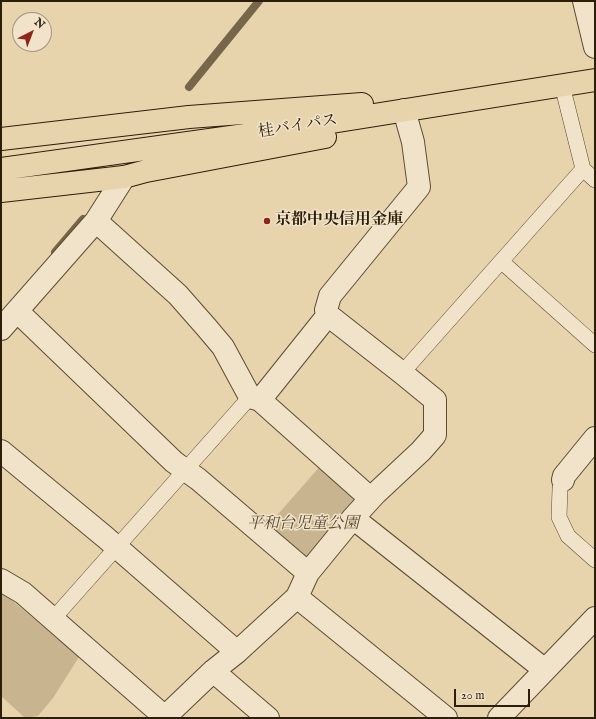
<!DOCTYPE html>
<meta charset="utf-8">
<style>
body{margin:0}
#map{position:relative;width:596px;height:719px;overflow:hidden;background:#e8d4ac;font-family:"IM FELL English",serif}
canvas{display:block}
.frame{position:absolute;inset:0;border:2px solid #2d1e09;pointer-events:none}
.north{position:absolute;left:12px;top:12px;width:40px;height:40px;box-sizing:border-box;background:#f0e3c9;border:1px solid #a2947c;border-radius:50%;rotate:42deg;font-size:11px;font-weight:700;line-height:16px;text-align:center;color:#2d1e09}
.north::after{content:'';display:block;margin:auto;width:14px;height:18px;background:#8f2418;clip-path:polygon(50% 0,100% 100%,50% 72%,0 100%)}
.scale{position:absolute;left:454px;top:689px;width:76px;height:18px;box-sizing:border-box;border:2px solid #2d1e09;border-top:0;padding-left:5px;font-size:12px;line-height:14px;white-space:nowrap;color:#2d1e09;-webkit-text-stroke:3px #f0e3c9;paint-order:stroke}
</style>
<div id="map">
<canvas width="596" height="719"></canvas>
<div class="frame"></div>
<div class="north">N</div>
<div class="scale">20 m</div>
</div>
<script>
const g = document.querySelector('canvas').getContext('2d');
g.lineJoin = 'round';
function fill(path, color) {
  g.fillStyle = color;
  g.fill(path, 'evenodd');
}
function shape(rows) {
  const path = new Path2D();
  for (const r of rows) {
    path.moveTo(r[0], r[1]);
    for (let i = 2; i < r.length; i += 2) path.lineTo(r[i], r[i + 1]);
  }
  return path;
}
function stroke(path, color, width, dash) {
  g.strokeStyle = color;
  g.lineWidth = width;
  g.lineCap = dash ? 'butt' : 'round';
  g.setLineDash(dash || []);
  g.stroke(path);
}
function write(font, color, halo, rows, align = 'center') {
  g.font = font + ' "IM FELL English","Noto Serif JP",serif';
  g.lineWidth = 3;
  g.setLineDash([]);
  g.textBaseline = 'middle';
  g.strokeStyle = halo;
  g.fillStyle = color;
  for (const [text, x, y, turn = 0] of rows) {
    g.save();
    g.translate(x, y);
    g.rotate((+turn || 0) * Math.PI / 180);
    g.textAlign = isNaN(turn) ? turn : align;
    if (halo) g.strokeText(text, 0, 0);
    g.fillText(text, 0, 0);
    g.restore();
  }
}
const green = shape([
 [322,464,353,493,354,504,310,557,300,558,265,529],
 [1,591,79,657,53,698,38,716,25,718,1,696]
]);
const stream = shape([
 [189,87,259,1],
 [55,252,83,219]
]);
const service = shape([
 [562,85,583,169],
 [502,262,595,345],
 [402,373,583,169,595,180],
 [563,480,560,489,559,517,568,536,595,560],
 [53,619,250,397]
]);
const minor = shape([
 [584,1,595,47],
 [96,221,178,295,207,328,223,347,250,397,260,400,370,498],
 [17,311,174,462,198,479,308,573],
 [328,315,326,310,330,296,419,187,413,142,404,110],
 [1,329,96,221,124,177],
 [1,451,105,537,237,652],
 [563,480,564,476,595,438],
 [353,518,545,670],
 [1,580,23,593,166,718],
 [297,597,446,718],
 [213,671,268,718],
 [165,717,213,671,237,652,297,597,308,573,353,518,375,494,421,451,435,435,435,400,402,373,328,315,260,400],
 [499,718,595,618]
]);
const trunk = shape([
 [1,139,189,117,362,104],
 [1,169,274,131,595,80],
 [1,191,124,177,146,171,325,137]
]);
const markers = [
 [267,221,4,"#8f2418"]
];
const streetNames = [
 ["桂バイパス",298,127,-9]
];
const poiNames = [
 ["京都中央信用金庫",275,221]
];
const parkNames = [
 ["平和台児童公園",303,525]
];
fill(green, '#c8b590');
stroke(stream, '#77664a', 8);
stroke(service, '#5c4c32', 16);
stroke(minor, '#5c4c32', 24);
stroke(trunk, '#2d1e09', 24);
stroke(service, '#f0e3c9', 15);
stroke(minor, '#f0e3c9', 22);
stroke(trunk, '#e8d4ac', 22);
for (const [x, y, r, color] of markers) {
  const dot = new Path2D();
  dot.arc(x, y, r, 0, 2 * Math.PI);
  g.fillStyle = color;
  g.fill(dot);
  stroke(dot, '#f0e3c9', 1.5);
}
write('16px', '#2d1e09', '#f0e3c9', streetNames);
write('bold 16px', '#2d1e09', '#f0e3c9', poiNames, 'left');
write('italic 16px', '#5c4b32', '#f0e3c9', parkNames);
</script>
